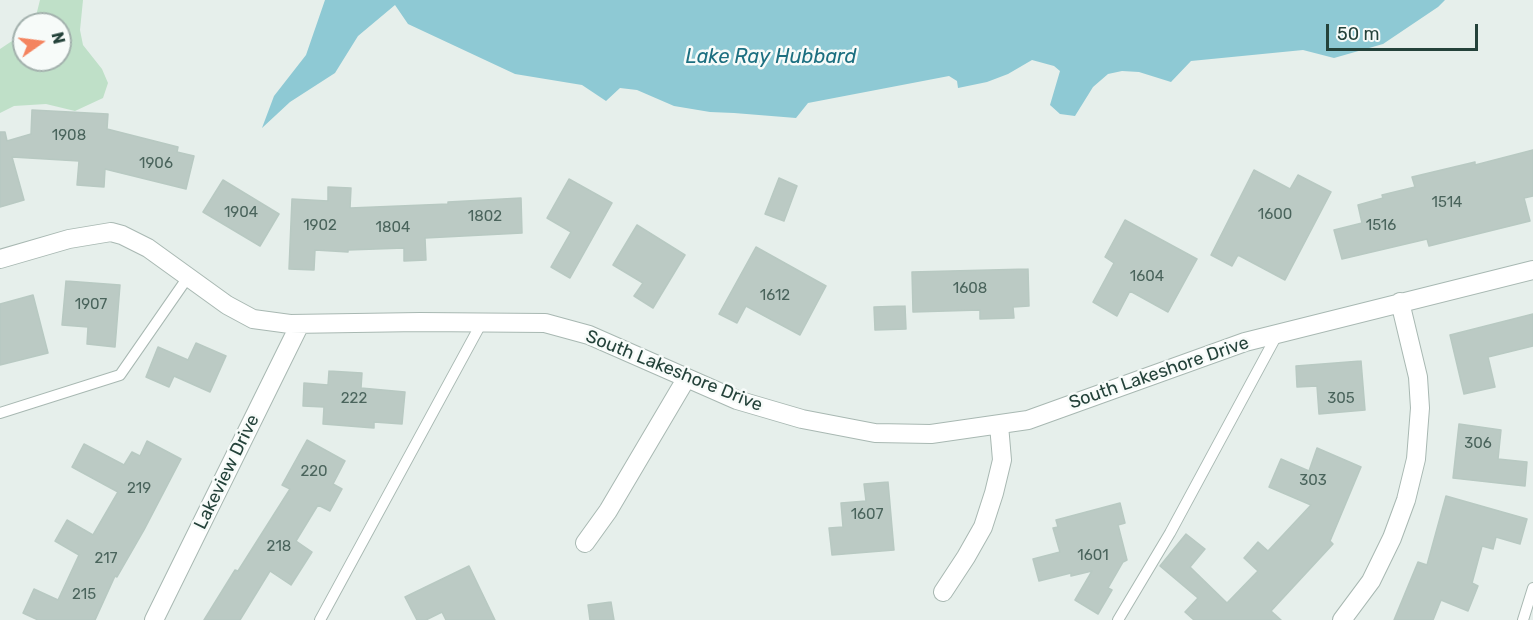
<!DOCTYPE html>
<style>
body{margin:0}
#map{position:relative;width:1533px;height:620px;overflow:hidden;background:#e6efeb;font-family:Rubik,sans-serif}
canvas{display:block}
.north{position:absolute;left:12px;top:12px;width:60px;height:60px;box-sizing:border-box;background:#f7fbf9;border:2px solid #a3b1ad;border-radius:50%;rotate:76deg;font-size:16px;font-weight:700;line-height:24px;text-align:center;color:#24423a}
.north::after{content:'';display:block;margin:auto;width:21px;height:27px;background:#f4845f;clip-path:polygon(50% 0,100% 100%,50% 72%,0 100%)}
.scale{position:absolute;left:1326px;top:24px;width:152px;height:27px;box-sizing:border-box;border:3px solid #24423a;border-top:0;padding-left:8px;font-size:18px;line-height:21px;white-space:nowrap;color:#24423a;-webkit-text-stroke:4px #f7fbf9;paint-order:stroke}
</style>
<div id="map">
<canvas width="1533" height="620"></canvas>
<div class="north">N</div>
<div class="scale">50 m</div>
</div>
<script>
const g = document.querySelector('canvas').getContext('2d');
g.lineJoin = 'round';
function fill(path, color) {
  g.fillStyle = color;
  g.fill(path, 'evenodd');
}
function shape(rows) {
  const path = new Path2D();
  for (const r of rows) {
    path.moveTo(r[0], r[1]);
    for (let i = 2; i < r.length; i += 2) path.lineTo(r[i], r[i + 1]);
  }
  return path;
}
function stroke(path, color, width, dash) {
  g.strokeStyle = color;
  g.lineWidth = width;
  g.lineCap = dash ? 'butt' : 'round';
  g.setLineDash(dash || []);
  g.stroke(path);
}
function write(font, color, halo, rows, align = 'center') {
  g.font = font + ' Rubik,sans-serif';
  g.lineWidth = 5;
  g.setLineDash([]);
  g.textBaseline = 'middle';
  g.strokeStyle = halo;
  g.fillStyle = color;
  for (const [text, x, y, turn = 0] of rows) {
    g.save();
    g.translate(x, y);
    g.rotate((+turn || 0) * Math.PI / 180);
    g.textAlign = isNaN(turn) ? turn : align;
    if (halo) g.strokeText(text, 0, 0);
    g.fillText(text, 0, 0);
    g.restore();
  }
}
const green = shape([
 [40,0,83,0,80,30,83,45,102,69,108,83,103,98,75,111,46,104,14,106,0,113,0,49,24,33,24,60,60,60,60,24,34,24]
]);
const water = shape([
 [325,0,1445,0,1438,7,1383,44,1334,58,1303,50,1191,61,1171,82,1139,72,1122,71,1108,74,1093,87,1075,116,1060,114,1050,105,1060,71,1054,66,1032,60,1008,74,987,82,958,88,957,81,949,76,808,103,796,118,734,113,710,112,674,106,637,90,620,88,606,101,582,85,515,74,408,24,395,5,358,36,335,73,290,102,262,128,274,96,306,55]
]);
const building = shape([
 [32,110,108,114,107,129,178,147,177,152,194,156,186,189,105,169,104,187,77,185,79,161,12,157,24,200,0,207,0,132,5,132,7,141,31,134,32,110],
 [1533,150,1533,196,1524,198,1530,221,1429,246,1427,239,1342,259,1334,230,1362,223,1358,205,1383,198,1382,195,1415,187,1412,177,1475,162,1475,165,1533,150],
 [1254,170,1290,189,1298,175,1331,192,1285,280,1238,255,1232,266,1211,255,1254,170],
 [779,178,797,186,784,221,765,214,779,178],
 [569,179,612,203,570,278,551,267,571,232,547,218,569,179],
 [223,180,279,214,260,246,203,212,223,180],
 [328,187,351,188,350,208,448,204,448,202,521,198,522,233,425,238,426,260,404,261,404,248,348,250,348,252,315,250,314,270,289,269,292,199,328,201,328,187],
 [1125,220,1197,259,1168,312,1130,291,1117,316,1093,302,1114,263,1105,257,1125,220],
 [637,225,685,255,653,308,634,296,643,283,613,265,637,225],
 [756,247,826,286,800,335,746,306,737,323,719,314,756,247],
 [1028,269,1029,306,1013,307,1014,318,980,319,980,310,913,312,912,272,1028,269],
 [66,281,120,285,115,347,87,344,88,327,62,325,66,281],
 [33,295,48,353,0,365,0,304,33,295],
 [905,306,906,329,875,330,874,307,905,306],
 [1533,314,1533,346,1488,357,1495,387,1464,394,1450,335,1533,314],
 [196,343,226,356,210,392,174,376,169,387,146,377,158,347,188,360,196,343],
 [1361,361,1365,410,1319,414,1317,386,1297,387,1296,366,1361,361],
 [329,371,362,373,361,388,405,392,402,424,374,422,374,428,323,424,324,407,303,406,304,383,328,385,329,371],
 [1459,424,1501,430,1498,459,1527,462,1525,486,1453,478,1459,424],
 [307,440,345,461,333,484,342,489,330,511,318,505,296,541,312,552,291,585,270,571,240,620,204,620,235,570,238,571,290,489,282,485,307,440],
 [147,441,181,459,144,530,117,577,115,576,95,620,38,620,23,613,34,589,58,600,79,555,55,541,67,520,93,535,118,492,72,467,84,444,124,465,132,452,140,456,147,441],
 [1317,448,1361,467,1330,541,1333,544,1271,611,1281,620,1194,620,1185,612,1198,598,1160,566,1186,534,1205,549,1190,567,1227,603,1258,571,1244,558,1258,542,1268,551,1311,505,1269,487,1281,459,1309,471,1317,448],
 [888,482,894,550,832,555,829,528,843,527,841,503,866,501,864,484,888,482],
 [1446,496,1527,519,1520,544,1496,537,1493,549,1482,546,1472,583,1478,586,1468,611,1441,600,1433,620,1394,620,1418,562,1427,565,1446,496],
 [1120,503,1125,523,1118,525,1127,560,1123,562,1108,588,1112,590,1098,614,1075,600,1092,571,1071,576,1071,573,1039,581,1033,559,1060,552,1053,528,1058,527,1056,520,1120,503],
 [469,566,495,620,446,620,442,612,426,620,417,620,405,597,469,566],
 [611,602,614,620,590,620,588,605,611,602]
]);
const service = shape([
 [0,413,120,375,188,277],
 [320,620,482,322],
 [1118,620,1170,533,1278,333],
 [1523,620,1533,588]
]);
const minor = shape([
 [0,259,69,239,111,232,122,235,148,248,227,305,253,319,290,324,420,322,545,323,589,335,737,400,802,419,875,433,931,434,1028,420,1245,342,1533,270],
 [585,543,608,511,686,379],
 [943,592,966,557,983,527,994,493,1002,460,999,425],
 [154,620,300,324],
 [1342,620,1371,581,1392,538,1406,500,1416,459,1420,408,1418,377,1400,302]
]);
const numberNames = [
 ["1908",69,136],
 ["1906",156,164],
 ["1514",1447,203],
 ["1904",241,213],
 ["1600",1275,215],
 ["1802",485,217],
 ["1902",320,226],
 ["1516",1381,226],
 ["1804",393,228],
 ["1604",1147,277],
 ["1608",970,289],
 ["1612",775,296],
 ["1907",91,305],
 ["222",354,399],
 ["305",1341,399],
 ["306",1478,444],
 ["220",314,472],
 ["303",1313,481],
 ["219",139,489],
 ["1607",867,515],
 ["218",279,547],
 ["1601",1093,556],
 ["217",106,559],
 ["215",84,595]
];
const streetNames = [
 ["South Lakeshore Drive",674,371,22],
 ["South Lakeshore Drive",1159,373,-19],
 ["Lakeview Drive",227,472,-64]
];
const waterNames = [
 ["Lake Ray Hubbard",771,57]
];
fill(green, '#bfe0c8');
fill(water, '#8ec9d4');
fill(building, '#bbcac4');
stroke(building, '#b8c9c2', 1.5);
stroke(service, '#a8b8b2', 12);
stroke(minor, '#a8b8b2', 20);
stroke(service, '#fff', 10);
stroke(minor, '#fff', 18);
write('15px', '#4a645c', null, numberNames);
write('18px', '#24423a', '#f7fbf9', streetNames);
write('italic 20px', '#1c6f80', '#f7fbf9', waterNames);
</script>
